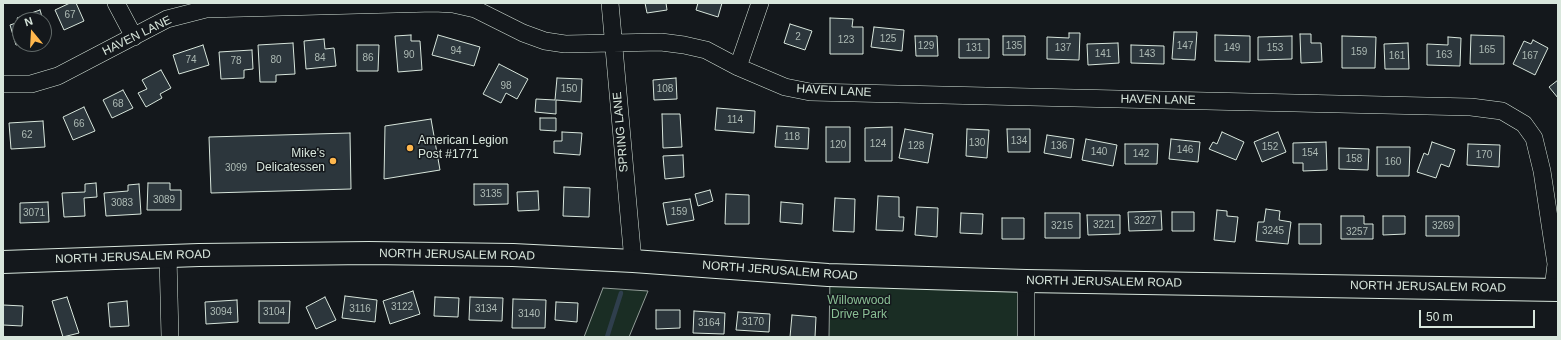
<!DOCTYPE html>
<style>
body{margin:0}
#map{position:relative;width:1561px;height:340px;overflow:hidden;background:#14181c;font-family:Helvetica,sans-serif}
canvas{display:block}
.frame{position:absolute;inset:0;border:4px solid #d8e6dc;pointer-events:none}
.north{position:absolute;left:12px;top:12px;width:40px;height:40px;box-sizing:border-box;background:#14181c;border:1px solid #626a69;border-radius:50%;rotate:342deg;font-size:11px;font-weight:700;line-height:16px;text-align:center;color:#d8e6dc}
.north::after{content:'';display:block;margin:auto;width:14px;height:18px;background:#ffb74d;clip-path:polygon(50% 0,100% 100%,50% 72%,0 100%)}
.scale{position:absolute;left:1419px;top:310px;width:116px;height:18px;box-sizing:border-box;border:2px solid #d8e6dc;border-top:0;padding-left:5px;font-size:12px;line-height:14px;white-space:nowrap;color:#d8e6dc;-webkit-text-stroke:3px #14181c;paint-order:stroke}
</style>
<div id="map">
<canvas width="1561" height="340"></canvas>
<div class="frame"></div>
<div class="north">N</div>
<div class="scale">50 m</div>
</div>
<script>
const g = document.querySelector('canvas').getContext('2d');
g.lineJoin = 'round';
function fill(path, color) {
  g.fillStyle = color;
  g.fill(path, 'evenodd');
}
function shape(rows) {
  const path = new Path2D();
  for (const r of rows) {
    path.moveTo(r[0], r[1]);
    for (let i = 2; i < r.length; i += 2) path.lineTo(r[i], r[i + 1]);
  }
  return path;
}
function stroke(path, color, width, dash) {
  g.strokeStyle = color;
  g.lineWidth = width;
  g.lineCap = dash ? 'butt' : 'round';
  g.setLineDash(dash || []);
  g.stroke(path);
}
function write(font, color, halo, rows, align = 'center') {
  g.font = font + ' Helvetica,sans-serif';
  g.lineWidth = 3;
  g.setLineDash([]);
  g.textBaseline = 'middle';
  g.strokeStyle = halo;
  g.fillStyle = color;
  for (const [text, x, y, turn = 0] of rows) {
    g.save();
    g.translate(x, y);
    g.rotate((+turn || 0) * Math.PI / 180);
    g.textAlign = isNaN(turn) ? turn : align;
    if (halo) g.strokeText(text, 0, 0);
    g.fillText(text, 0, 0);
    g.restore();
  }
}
const green = shape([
 [830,277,1025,283,1025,337,829,337,830,277],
 [603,288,648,291,629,337,584,337,603,288]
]);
const stream = shape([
 [607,337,621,293]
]);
const building = shape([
 [70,3,76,3,84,21,64,30,55,10,70,3],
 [645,3,666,3,667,10,647,13,645,3],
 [698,3,722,3,718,17,696,10,698,3],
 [40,10,43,20,20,20,20,44,16,45,10,25,19,22,17,18,40,10],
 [830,18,853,19,852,27,863,27,863,54,830,54,830,18],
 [790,24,812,31,805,50,784,43,790,24],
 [874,27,904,30,902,51,871,47,874,27],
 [1174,32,1197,32,1195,60,1172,59,1174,32],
 [1069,33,1080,33,1079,60,1047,59,1047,37,1069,38,1069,33],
 [1300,34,1311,34,1311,43,1321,43,1322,62,1301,63,1300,34],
 [411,35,411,41,420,41,422,70,398,72,395,36,411,35],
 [438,35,480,47,474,66,432,55,438,35],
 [1215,35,1250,36,1250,62,1215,61,1215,35],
 [1471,35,1504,36,1504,64,1470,64,1471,35],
 [915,36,937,36,938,56,916,56,915,36],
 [1003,36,1025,36,1025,55,1003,55,1003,36],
 [1292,36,1292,59,1258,60,1258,37,1292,36],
 [1342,36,1376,37,1375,68,1342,68,1342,36],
 [1448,37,1461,38,1460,66,1427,65,1427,44,1448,45,1448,37],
 [324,39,325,49,334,48,336,66,306,69,304,41,324,39],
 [959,39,989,39,989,58,959,58,959,39],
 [1533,40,1548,48,1535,75,1513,64,1524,41,1531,44,1533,40],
 [293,43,295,74,276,75,276,82,260,82,258,45,293,43],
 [1118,43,1119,63,1088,65,1087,44,1118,43],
 [1408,43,1409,69,1385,69,1384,44,1408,43],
 [203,45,209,65,179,74,173,55,203,45],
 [357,45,379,45,378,71,357,71,357,45],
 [1131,45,1164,46,1164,64,1131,63,1131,45],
 [252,50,253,69,244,70,244,78,221,79,219,52,252,50],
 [499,64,528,79,517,99,506,93,501,103,483,94,499,64],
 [161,70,171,88,160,94,162,98,146,107,138,93,147,89,142,80,161,70],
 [557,78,582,79,581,102,556,100,556,114,535,112,536,99,555,100,557,78],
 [676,78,677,99,654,100,653,80,676,78],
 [1558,80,1558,98,1549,87,1558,80],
 [123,90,133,108,112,118,103,100,123,90],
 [84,107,95,131,73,140,63,117,84,107],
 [717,108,755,111,754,133,715,130,717,108],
 [662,114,680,114,682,147,663,148,662,114],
 [540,118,556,118,556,131,540,130,540,118],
 [431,119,440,170,384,179,385,126,431,119],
 [43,121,45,147,11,149,9,123,43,121],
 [777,126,809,128,808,149,775,147,777,126],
 [826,127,850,127,850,162,826,162,826,127],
 [892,127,892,161,865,161,865,128,892,127],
 [905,129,933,134,928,163,899,158,905,129],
 [967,129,989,130,987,158,966,156,967,129],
 [1007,129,1030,129,1030,152,1008,152,1007,129],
 [562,132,582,133,580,155,554,153,554,141,562,141,562,132],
 [1222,132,1244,142,1236,160,1209,149,1213,142,1217,144,1222,132],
 [1278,132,1286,152,1262,162,1254,142,1278,132],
 [350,133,351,189,211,193,209,137,350,133],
 [1047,135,1074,139,1071,158,1044,153,1047,135],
 [1086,139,1117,145,1113,166,1082,160,1086,139],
 [1171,139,1200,142,1198,162,1169,159,1171,139],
 [1326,142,1327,170,1303,171,1303,163,1293,163,1293,143,1326,142],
 [1432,142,1455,150,1449,167,1441,164,1436,178,1417,172,1424,153,1428,155,1432,142],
 [1125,144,1158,144,1157,164,1125,164,1125,144],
 [1468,144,1500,145,1499,167,1467,165,1468,144],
 [1377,147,1410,147,1409,176,1377,176,1377,147],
 [1339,148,1369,149,1368,170,1339,169,1339,148],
 [683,155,684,177,665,179,663,156,683,155],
 [96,183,97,197,84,198,85,216,64,217,62,193,85,192,85,184,96,183],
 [148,183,170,183,170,190,181,190,181,210,147,210,148,183],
 [139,184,141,214,106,216,104,193,128,191,128,185,139,184],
 [474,184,508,184,508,204,474,205,474,184],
 [564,187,590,188,589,217,563,216,564,187],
 [710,190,713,201,698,206,695,194,710,190],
 [538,191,539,210,518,211,517,192,538,191],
 [726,194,749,195,749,224,725,224,726,194],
 [878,196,899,197,899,217,904,217,903,231,876,230,878,196],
 [835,198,855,199,854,232,833,231,835,198],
 [690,199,694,220,667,225,663,203,690,199],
 [48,202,49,222,20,223,20,203,48,202],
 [781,202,803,204,802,224,780,222,781,202],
 [917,207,938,208,937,237,915,235,917,207],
 [1266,209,1280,211,1279,220,1291,222,1288,244,1256,241,1258,222,1264,222,1266,209],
 [1217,210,1227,211,1227,216,1238,217,1235,242,1214,240,1217,210],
 [1161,211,1162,230,1129,231,1128,212,1161,211],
 [1172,212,1194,212,1194,231,1172,231,1172,212],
 [961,213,983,214,982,234,960,233,961,213],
 [1045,213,1080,213,1080,238,1045,238,1045,213],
 [1087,215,1120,215,1120,234,1088,235,1087,215],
 [1341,216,1364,216,1364,224,1373,224,1373,239,1341,239,1341,216],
 [1383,216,1405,216,1405,234,1383,235,1383,216],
 [1426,216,1459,216,1459,236,1426,236,1426,216],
 [1002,218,1024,218,1024,239,1002,239,1002,218],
 [1299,224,1321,224,1321,244,1299,244,1299,224],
 [413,291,420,314,390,324,383,301,413,291],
 [345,296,377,300,375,322,342,318,345,296],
 [67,297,79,333,63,337,52,301,67,297],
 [325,297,336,320,316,329,306,307,325,297],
 [435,297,459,298,458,317,434,316,435,297],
 [470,297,503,298,502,321,469,320,470,297],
 [513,299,546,300,545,328,512,328,513,299],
 [237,300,238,322,206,324,205,302,237,300],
 [127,301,129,326,110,327,108,303,127,301],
 [259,301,290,301,289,323,259,323,259,301],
 [556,302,578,303,577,322,555,320,556,302],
 [3,305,23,306,22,326,3,325,3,305],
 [656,310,680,310,680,328,656,329,656,310],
 [694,311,725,313,724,334,693,333,694,311],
 [738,312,770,314,769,332,736,330,738,312],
 [792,315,816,317,815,337,790,337,792,315]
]);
const minor = shape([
 [116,3,134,37],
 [610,3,633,261],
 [738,67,760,3],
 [3,84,31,84,58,76,167,19,206,9,434,3,453,4,475,9,523,33,545,41,565,44,661,42,684,45,706,50,738,67,785,87,810,92,1471,107,1502,111,1524,124,1534,138,1542,171,1556,264,1553,289],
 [168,256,170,337],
 [1026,337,1026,281]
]);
const major = shape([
 [3,262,199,255,369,253,513,255,633,261,828,275,1026,281,1558,290]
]);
const markers = [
 [410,148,4,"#ffb74d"],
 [333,161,4,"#ffb74d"]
];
const numberNames = [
 ["67",70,15],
 ["2",798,37],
 ["125",888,39],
 ["123",846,40],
 ["129",926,46],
 ["135",1014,46],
 ["147",1185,46],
 ["131",974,48],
 ["137",1063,48],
 ["149",1232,48],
 ["153",1275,48],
 ["165",1487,50],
 ["94",456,51],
 ["159",1359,52],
 ["141",1103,54],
 ["143",1147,54],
 ["90",409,55],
 ["163",1444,55],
 ["161",1397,56],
 ["167",1530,56],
 ["84",320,58],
 ["86",368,58],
 ["74",191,60],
 ["80",276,60],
 ["78",236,61],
 ["98",506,86],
 ["150",569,89],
 ["108",665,89],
 ["68",118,104],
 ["114",735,120],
 ["66",79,124],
 ["62",27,135],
 ["118",792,137],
 ["134",1019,141],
 ["130",977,143],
 ["124",878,144],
 ["120",838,145],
 ["128",916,146],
 ["136",1059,146],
 ["152",1270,147],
 ["146",1185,150],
 ["140",1099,152],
 ["154",1310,153],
 ["142",1141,154],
 ["170",1484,155],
 ["158",1354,159],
 ["160",1393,162],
 ["3099",236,168],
 ["3135",491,194],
 ["3089",164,200],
 ["3083",122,203],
 ["159",679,212],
 ["3071",34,213],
 ["3227",1145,221],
 ["3221",1104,225],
 ["3215",1062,226],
 ["3269",1443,226],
 ["3245",1273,231],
 ["3257",1357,232],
 ["3122",402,307],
 ["3116",360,309],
 ["3134",486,309],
 ["3094",221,312],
 ["3104",274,312],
 ["3140",529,314],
 ["3170",753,322],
 ["3164",709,323]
];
const streetNames = [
 ["HAVEN LANE",137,36,-26],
 ["HAVEN LANE",834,91,3],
 ["HAVEN LANE",1158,100,1],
 ["SPRING LANE",621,132,-95],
 ["NORTH JERUSALEM ROAD",457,255,1],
 ["NORTH JERUSALEM ROAD",133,257,-2],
 ["NORTH JERUSALEM ROAD",780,271,4],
 ["NORTH JERUSALEM ROAD",1104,282,1],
 ["NORTH JERUSALEM ROAD",1428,287,1]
];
const poiNames = [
 ["American Legion",418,141],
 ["Post #1771",418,155],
 ["Mike's",325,154,"right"],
 ["Delicatessen",325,168,"right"]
];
const parkNames = [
 ["Willowwood",859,301],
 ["Drive Park",859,315]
];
fill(green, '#1a2d24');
stroke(green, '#939e99', 1);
stroke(stream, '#2f3f4d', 4.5);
fill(building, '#2c363c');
stroke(building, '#d8e6dc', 1);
stroke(minor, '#d8e6dc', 18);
stroke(major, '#d8e6dc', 24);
stroke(minor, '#14181c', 17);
stroke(major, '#14181c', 22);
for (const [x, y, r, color] of markers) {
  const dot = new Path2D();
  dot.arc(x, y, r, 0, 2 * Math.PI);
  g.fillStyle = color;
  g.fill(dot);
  stroke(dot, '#14181c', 1.5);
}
write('10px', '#adbab4', null, numberNames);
write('12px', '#d8e6dc', '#14181c', streetNames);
write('12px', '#d8e6dc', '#14181c', poiNames, 'left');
write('12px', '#8ac095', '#14181c', parkNames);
</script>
